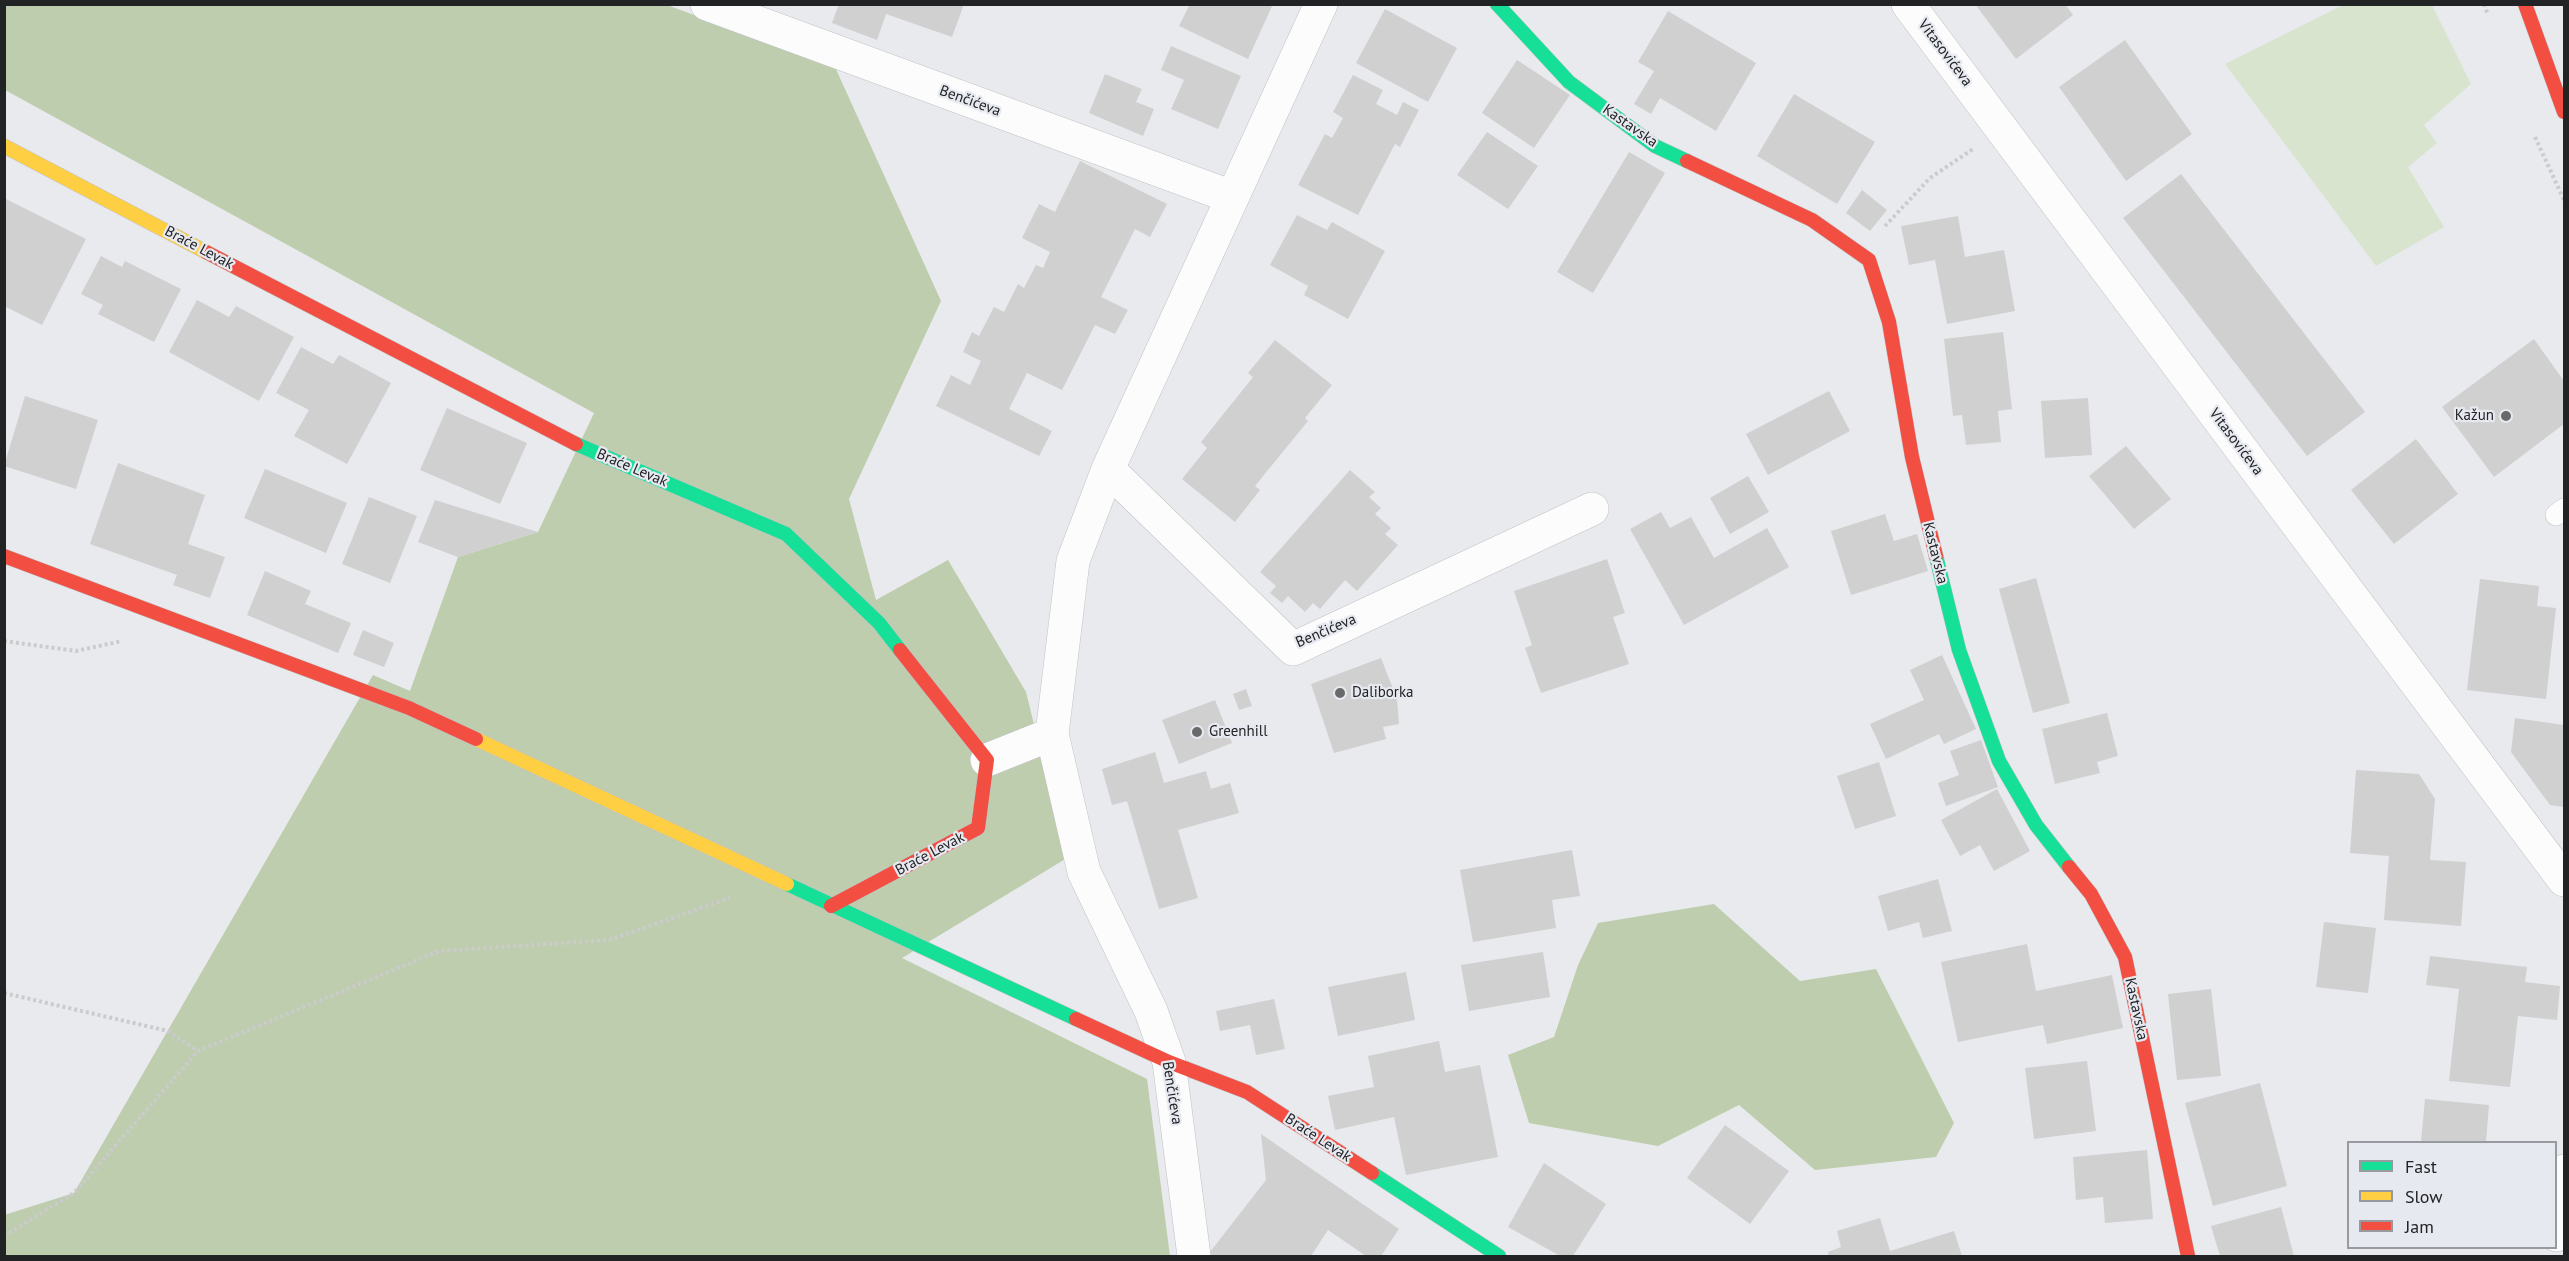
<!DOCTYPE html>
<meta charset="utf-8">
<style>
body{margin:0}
#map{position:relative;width:2569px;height:1261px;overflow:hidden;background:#e9eaee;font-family:"PT Sans",sans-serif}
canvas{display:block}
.frame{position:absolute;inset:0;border:6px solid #222325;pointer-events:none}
.legend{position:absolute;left:2347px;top:1141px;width:210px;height:108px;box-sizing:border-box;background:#e7e9f0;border:2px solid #989a9f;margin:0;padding:8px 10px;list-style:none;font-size:18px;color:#222325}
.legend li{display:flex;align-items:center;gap:12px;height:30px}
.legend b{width:30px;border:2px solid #989a9f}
</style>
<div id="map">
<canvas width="2569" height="1261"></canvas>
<div class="frame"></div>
<ul class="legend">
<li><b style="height:8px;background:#16e098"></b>Fast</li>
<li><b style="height:8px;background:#ffcf43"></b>Slow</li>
<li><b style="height:8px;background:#f24e42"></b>Jam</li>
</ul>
</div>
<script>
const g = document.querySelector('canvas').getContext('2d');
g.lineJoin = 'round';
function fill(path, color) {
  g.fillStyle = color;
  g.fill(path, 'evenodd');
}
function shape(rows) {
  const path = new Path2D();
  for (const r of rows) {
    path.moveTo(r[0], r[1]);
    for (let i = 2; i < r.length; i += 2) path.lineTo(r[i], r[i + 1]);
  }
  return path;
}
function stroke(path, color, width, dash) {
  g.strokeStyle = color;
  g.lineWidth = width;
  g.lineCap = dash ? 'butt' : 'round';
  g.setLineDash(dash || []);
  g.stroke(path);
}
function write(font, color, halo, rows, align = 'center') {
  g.font = font + ' "PT Sans",sans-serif';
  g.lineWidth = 4.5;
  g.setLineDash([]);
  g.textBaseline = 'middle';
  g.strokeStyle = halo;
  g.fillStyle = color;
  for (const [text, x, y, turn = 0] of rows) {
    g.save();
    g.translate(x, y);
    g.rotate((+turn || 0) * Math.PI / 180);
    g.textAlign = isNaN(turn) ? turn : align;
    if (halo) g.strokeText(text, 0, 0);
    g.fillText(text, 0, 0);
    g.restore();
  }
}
const green = shape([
 [2345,4,2432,5,2471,84,2424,125,2437,143,2408,167,2444,227,2376,266,2225,64]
]);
const forest = shape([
 [5,5,667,5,835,67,941,301,849,499,876,600,948,560,1026,692,1067,858,902,958,1147,1079,1170,1256,5,1256,4,1215,74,1193,373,675,410,691,458,557,538,532,594,413,5,90],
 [1714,904,1800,981,1876,969,1954,1123,1936,1157,1815,1170,1739,1105,1658,1146,1529,1123,1508,1055,1554,1037,1578,965,1598,923]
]);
const building = shape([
 [839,4,964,4,952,37,886,14,877,40,832,23],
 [1190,4,1273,4,1248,59,1179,26],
 [1975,4,2065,4,2073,15,2016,59],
 [1385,9,1457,48,1428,102,1356,63],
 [1668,11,1756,63,1716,131,1660,98,1651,114,1634,104,1654,71,1638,62],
 [2125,40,2192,134,2126,181,2059,87],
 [1171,46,1241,76,1218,129,1171,109,1184,80,1161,70],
 [1517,60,1570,95,1534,148,1482,113],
 [1105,74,1142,89,1136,102,1154,109,1143,136,1089,113],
 [1353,75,1383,90,1376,104,1397,115,1403,102,1419,110,1400,147,1395,144,1358,215,1298,185,1325,134,1332,138,1343,118,1333,112],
 [1794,94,1875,142,1837,204,1757,156],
 [1487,132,1538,166,1508,209,1457,175],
 [1629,152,1665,173,1593,293,1557,272],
 [1080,161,1167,204,1150,237,1135,229,1101,297,1128,310,1115,334,1095,325,1062,390,1027,373,1009,409,1052,431,1039,456,936,406,951,375,970,385,981,361,963,352,972,332,979,336,994,307,1004,312,1018,284,1024,288,1036,265,1043,268,1050,252,1022,238,1039,204,1055,212],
 [2181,174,2365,412,2307,456,2123,218],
 [1862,190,1887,210,1870,231,1846,213],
 [4,198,86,239,42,325,4,306],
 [1297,215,1327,230,1332,222,1385,251,1348,319,1304,295,1308,286,1270,265],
 [1958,216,1965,257,2004,250,2015,311,1947,324,1935,260,1909,265,1901,226],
 [101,256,122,267,125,261,181,289,154,342,98,314,103,305,81,294],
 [197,300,229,317,236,306,294,337,259,401,169,352],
 [2003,332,2012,409,1998,411,2001,442,1966,445,1962,415,1953,416,1944,339],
 [2534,339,2564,381,2564,424,2494,477,2442,407],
 [1275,340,1332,385,1305,418,1308,421,1255,486,1260,490,1235,522,1182,479,1207,448,1201,442,1253,377,1248,373],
 [301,347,333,364,339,355,391,383,347,464,294,436,309,410,276,393],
 [1829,391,1850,431,1768,475,1746,434],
 [25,396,98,420,76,489,4,466],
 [2088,398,2092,455,2045,458,2041,401],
 [447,408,527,443,500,504,420,470],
 [2416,439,2458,494,2394,544,2351,490],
 [2126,446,2171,499,2134,529,2089,476],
 [118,463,205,495,188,544,225,557,210,598,173,585,177,575,90,544],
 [265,469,347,503,326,553,244,518],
 [1350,470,1375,492,1369,497,1381,508,1375,514,1391,528,1385,534,1398,545,1357,591,1345,580,1320,609,1313,603,1305,612,1288,596,1282,603,1270,593,1276,586,1260,572],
 [1748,476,1769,512,1730,534,1710,498],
 [369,497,417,516,390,583,342,564],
 [435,500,538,532,458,557,418,542],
 [1661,512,1670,528,1691,517,1714,558,1767,528,1789,567,1684,625,1630,529],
 [1885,514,1894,541,1917,534,1928,571,1851,595,1831,531],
 [1607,559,1625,613,1613,617,1629,664,1541,693,1525,648,1532,645,1514,591],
 [265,571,311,591,305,604,351,623,338,653,247,615],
 [2036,578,2070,703,2033,713,1999,589],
 [2480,579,2539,586,2537,606,2556,608,2546,699,2467,690],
 [363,630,394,643,384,667,353,655],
 [1942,655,1976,729,1944,744,1939,734,1886,759,1870,724,1924,700,1910,670],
 [1381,658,1397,699,1399,724,1383,727,1386,739,1334,753,1311,684],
 [1246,689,1252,706,1239,710,1233,694],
 [1215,700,1232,743,1179,764,1162,720],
 [2107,713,2118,756,2097,762,2100,773,2055,784,2042,729],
 [2515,718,2564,725,2564,807,2550,805,2511,752],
 [1981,740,1998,787,1946,806,1938,783,1959,775,1950,751],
 [1155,752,1164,783,1206,771,1211,789,1230,783,1239,813,1178,830,1198,898,1159,909,1127,801,1112,805,1102,769],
 [1879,762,1896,816,1855,829,1837,776],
 [2356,770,2419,774,2435,799,2430,860,2466,862,2461,926,2384,920,2389,856,2350,853],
 [1997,789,2030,851,1994,871,1980,845,1960,856,1941,820],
 [1572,850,1580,896,1552,900,1556,928,1473,942,1460,870],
 [1938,879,1952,931,1923,938,1919,922,1888,931,1878,896],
 [2324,922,2376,928,2368,993,2316,987],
 [2027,944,2036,991,2112,975,2123,1028,2047,1044,2043,1025,1958,1042,1941,962],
 [1543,952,1550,997,1469,1011,1461,965],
 [2430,956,2527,967,2525,982,2560,986,2557,1020,2518,1016,2510,1087,2449,1081,2459,989,2426,985],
 [1406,972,1415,1020,1338,1036,1328,987],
 [2211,989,2221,1076,2177,1080,2168,994],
 [1274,999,1285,1049,1256,1055,1250,1025,1220,1031,1216,1011],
 [1439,1041,1445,1072,1480,1065,1498,1157,1406,1175,1394,1117,1335,1130,1328,1096,1374,1087,1368,1056],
 [2087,1061,2096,1131,2034,1139,2025,1068],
 [2260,1083,2287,1186,2213,1206,2185,1103],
 [2425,1099,2489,1105,2486,1142,2421,1142],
 [1725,1125,1789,1171,1750,1224,1687,1178],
 [1261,1134,1399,1229,1381,1256,1366,1256,1328,1230,1311,1256,1210,1256,1210,1252,1266,1180],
 [2147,1150,2153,1219,2105,1223,2103,1197,2076,1200,2073,1157],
 [1544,1163,1606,1204,1573,1256,1560,1256,1508,1227],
 [2281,1207,2294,1256,2220,1256,2211,1226],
 [1880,1218,1890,1251,1954,1231,1962,1256,1829,1256,1828,1252,1841,1247,1837,1231]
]);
const path = shape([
 [2484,4,2488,15],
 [2535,137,2564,200],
 [1885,226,1930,178,1973,149],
 [4,641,76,651,122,641],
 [4,993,168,1031,198,1051],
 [4,1236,74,1193,198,1051,439,951,609,940,730,898]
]);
const lane = shape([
 [2556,515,2564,509]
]);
const street = shape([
 [707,4,1232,197],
 [1908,4,2564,880],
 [1108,469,1293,649,1592,509],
 [987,760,1052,734],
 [2556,1235,2564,1171],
 [1194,1256,1169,1062,1151,1011,1084,872,1052,734,1073,561,1108,469,1321,4]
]);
const fast = shape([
 [1497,4,1569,82,1655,146,1687,161],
 [576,444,786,534,879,623,900,650],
 [1936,556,1959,650,1999,761,2036,825,2069,867],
 [787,884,1076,1019],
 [1372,1173,1499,1256]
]);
const slow = shape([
 [4,146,206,252],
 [476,739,787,884]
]);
const jam = shape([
 [2525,4,2564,112],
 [1687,161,1812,220,1869,260,1889,322,1912,457,1936,556],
 [206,252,576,444],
 [4,556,409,708,476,739],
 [2069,867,2091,894,2125,957,2188,1256],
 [831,906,978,828,987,760,900,650],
 [1076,1019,1169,1062,1247,1092,1372,1173]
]);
const markers = [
 [2506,416,6,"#68696b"],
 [1340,693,6,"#68696b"],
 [1197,732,6,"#68696b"]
];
const streetNames = [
 ["Vitasovićeva",1945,53,53],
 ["Benčićeva",970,101,20],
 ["Kastavska",1630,126,35],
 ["Braće Levak",199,248,28],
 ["Vitasovićeva",2236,442,53],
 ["Braće Levak",632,468,23],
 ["Kastavska",1935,553,76],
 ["Benčićeva",1326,631,-23],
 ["Braće Levak",930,854,-28],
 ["Kastavska",2136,1009,78],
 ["Benčićeva",1172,1093,81],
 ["Braće Levak",1318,1138,33]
];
const poiNames = [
 ["Kažun",2494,416,"right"],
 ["Daliborka",1352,693],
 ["Greenhill",1209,732]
];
fill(green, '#d8e4ce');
fill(forest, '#becdad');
fill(building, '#d0d0d1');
stroke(lane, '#c1c2c5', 22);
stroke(street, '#c1c2c5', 34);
stroke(fast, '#c1c2c5', 15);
stroke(slow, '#c1c2c5', 15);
stroke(jam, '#c1c2c5', 15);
stroke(path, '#cbcbcd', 4, [3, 3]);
stroke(lane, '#fcfcfc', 21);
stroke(street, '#fcfcfc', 33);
stroke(fast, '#16e098', 14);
stroke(slow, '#ffcf43', 14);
stroke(jam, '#f24e42', 14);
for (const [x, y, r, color] of markers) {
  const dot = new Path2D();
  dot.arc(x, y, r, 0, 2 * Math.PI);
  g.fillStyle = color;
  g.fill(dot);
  stroke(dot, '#e7e9f0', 2);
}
write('15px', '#222325', '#e7e9f0', streetNames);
write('15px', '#222325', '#e7e9f0', poiNames, 'left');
</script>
